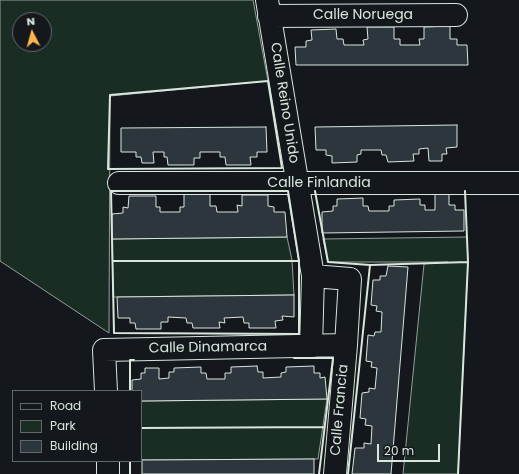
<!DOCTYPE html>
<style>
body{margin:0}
#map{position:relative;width:519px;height:474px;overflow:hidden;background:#14181c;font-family:Poppins,sans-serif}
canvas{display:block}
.legend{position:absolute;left:12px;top:390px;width:130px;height:72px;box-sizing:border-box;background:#14181c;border:1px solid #626a69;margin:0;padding:5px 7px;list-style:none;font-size:12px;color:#d8e6dc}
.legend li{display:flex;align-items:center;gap:8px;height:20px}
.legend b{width:20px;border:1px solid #626a69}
.north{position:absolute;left:12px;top:12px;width:40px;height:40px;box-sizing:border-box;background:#14181c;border:1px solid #626a69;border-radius:50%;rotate:354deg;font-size:11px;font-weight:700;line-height:16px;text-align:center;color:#d8e6dc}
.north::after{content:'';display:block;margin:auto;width:14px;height:18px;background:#ffb74d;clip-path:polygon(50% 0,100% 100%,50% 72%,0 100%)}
.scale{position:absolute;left:377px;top:444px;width:63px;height:18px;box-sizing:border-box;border:2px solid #d8e6dc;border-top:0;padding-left:5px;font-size:12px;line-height:14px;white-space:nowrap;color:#d8e6dc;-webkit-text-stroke:3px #14181c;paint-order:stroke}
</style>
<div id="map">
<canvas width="519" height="474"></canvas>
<ul class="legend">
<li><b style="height:5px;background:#14181c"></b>Road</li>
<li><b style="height:11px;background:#1a2d24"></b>Park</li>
<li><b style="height:11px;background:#2c363c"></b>Building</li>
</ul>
<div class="north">N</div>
<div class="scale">20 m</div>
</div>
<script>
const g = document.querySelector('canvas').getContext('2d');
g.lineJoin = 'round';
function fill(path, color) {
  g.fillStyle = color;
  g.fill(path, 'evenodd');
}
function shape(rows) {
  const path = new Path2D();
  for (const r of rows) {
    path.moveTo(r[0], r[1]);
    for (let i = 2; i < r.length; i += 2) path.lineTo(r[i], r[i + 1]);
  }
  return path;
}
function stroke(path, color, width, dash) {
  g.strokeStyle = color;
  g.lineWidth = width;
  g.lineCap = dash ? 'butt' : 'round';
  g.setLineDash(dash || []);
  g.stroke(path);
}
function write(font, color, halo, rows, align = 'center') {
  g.font = font + ' Poppins,sans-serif';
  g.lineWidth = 3;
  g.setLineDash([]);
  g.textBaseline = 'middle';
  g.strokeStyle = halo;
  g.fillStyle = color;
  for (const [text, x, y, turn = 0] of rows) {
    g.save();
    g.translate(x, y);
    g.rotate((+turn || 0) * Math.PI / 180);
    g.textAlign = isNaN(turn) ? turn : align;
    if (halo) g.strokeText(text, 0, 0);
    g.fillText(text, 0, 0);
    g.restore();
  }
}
const green = shape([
 [0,0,253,0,268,81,110,96,109,333,0,261,0,0],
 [20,20,44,20,44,44,20,44,20,20],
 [287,237,292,260,294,295,113,297,112,239,287,237],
 [467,237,468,262,458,474,403,474,424,264,448,262,328,262,323,239,467,237],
 [327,399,318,459,141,460,141,401,327,399]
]);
const building = shape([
 [450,26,450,39,457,39,457,45,467,45,468,65,296,65,295,47,306,47,306,41,312,40,311,30,336,29,337,39,343,39,344,45,364,45,363,40,368,39,367,27,394,27,394,39,400,39,400,45,420,45,419,39,424,39,424,27,450,26],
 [457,125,457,147,446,148,447,154,442,154,442,161,429,161,428,148,419,149,419,154,413,154,414,161,388,162,386,155,382,155,381,150,361,150,361,154,357,155,357,162,332,163,332,156,326,155,326,150,316,150,315,127,457,125],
 [266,127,267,152,257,152,257,157,250,157,251,165,226,165,225,157,220,157,220,152,200,152,200,158,194,158,194,165,168,165,167,157,164,157,164,152,153,152,154,163,142,163,141,157,136,157,136,152,121,152,121,128,266,127],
 [435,193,449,193,449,205,455,205,455,210,464,210,464,231,322,233,322,212,333,211,333,206,337,206,337,199,363,198,363,206,368,206,369,211,389,211,389,206,394,206,394,200,420,199,420,205,425,205,425,210,435,210,435,193],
 [184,194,210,194,210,206,216,206,217,212,238,212,237,205,242,206,242,195,268,195,268,206,274,207,274,212,285,212,287,237,112,239,112,214,123,213,123,207,128,208,129,196,156,196,156,207,160,207,160,212,180,212,180,207,184,207,184,194],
 [388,266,408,267,391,474,352,474,355,448,364,448,364,443,371,444,372,426,365,425,366,419,360,418,362,393,369,392,369,388,375,389,377,368,371,367,372,362,366,361,368,335,374,336,375,332,381,332,382,312,376,311,377,306,371,305,373,280,380,280,380,276,386,276,388,266],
 [294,295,294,317,282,316,283,320,275,321,276,328,249,328,249,323,244,323,243,317,224,318,225,323,219,322,220,328,193,328,192,323,187,323,186,318,168,317,168,322,161,322,161,329,136,329,135,323,130,323,130,318,118,318,117,297,294,295],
 [257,366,258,372,263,372,263,378,281,377,281,373,286,372,286,367,314,366,314,373,320,373,320,378,325,377,327,399,141,401,141,391,132,391,132,380,141,379,141,373,145,373,145,368,159,368,159,379,169,378,169,372,174,372,174,368,201,367,201,373,206,373,207,379,225,379,225,373,231,373,231,367,257,366],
 [314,459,314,474,142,474,142,460,314,459]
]);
const minor = shape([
 [267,0,313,276,311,347],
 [269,16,456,15],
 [119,183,519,183],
 [313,276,350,279,346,345,335,474],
 [106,391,104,350,346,345],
 [108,461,108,474]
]);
const wall = shape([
 [268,81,282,168,108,169,110,95,268,81],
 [111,191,288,191,299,261,299,334,114,333,111,191],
 [315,191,328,262,370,265,348,474],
 [113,261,299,261],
 [370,265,468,262],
 [294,358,333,358,319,474],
 [130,391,130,360,134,360],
 [141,428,325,427],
 [130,474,130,461],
 [458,474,468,262,465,191]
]);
const streetNames = [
 ["Calle Noruega",363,15],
 ["Calle Reino Unido",284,103,81],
 ["Calle Finlandia",319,183],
 ["Calle Dinamarca",208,348,-1],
 ["Calle Francia",340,410,-85]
];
fill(green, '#1a2d24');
stroke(green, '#939e99', 1);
fill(building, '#2c363c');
stroke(building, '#d8e6dc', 1);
stroke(minor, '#d8e6dc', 24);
stroke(minor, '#14181c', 22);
stroke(wall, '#d8e6dc', 2);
write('14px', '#d8e6dc', '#14181c', streetNames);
</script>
